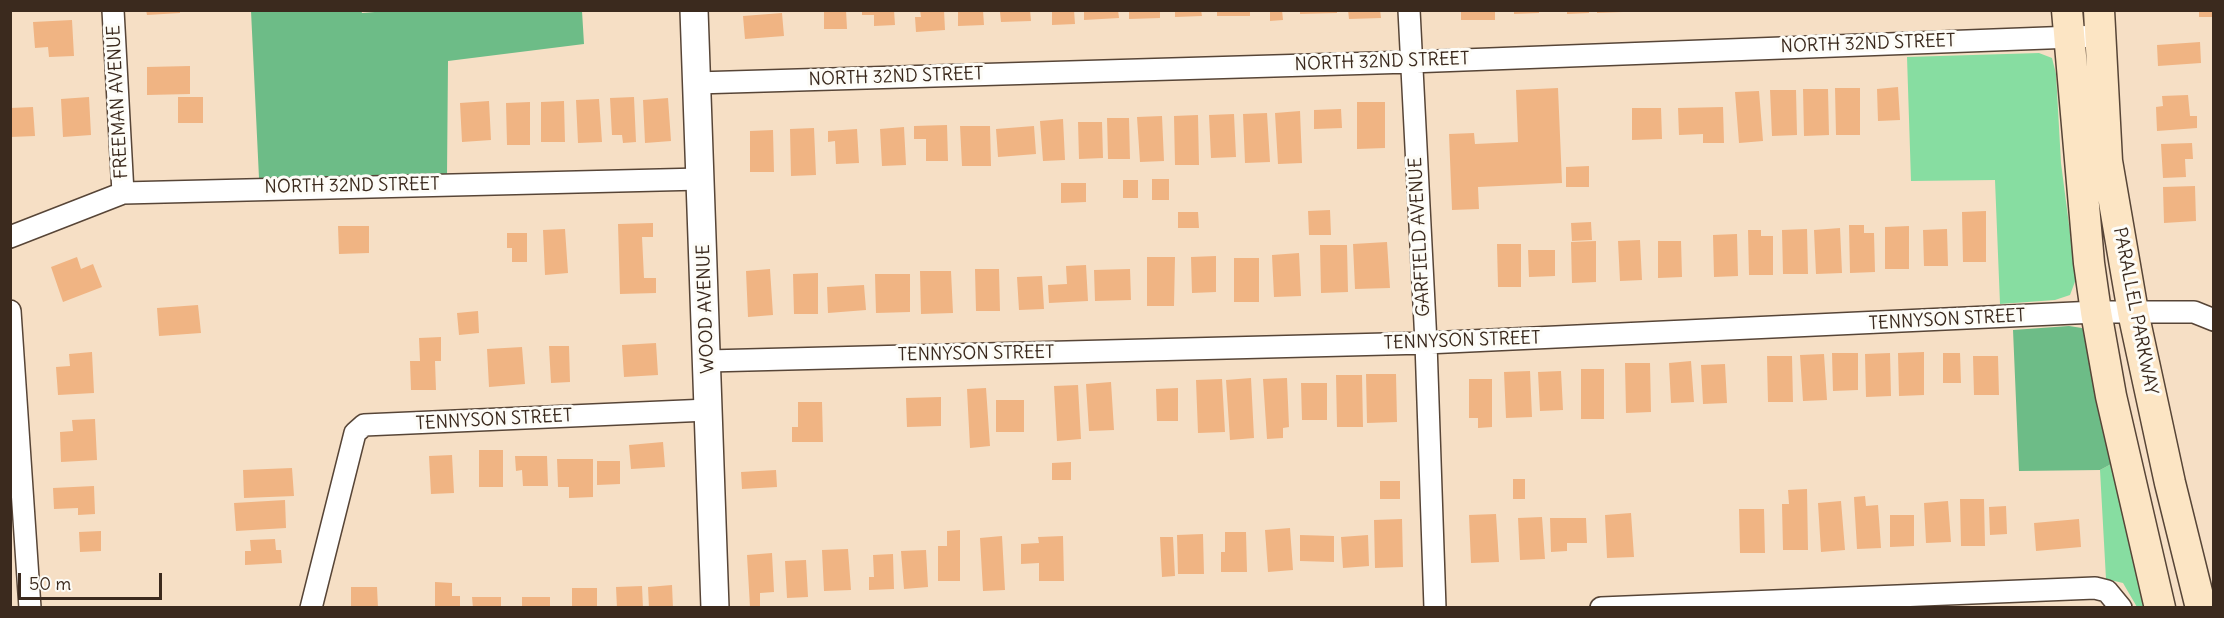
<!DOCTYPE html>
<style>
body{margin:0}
#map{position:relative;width:2224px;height:618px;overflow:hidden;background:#f6dfc5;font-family:Delius,sans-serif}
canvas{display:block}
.frame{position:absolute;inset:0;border:12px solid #3b2a1e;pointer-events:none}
.scale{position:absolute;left:18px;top:573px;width:144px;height:27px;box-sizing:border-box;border:3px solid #3b2a1e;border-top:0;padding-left:8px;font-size:18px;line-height:21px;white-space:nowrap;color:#3b2a1e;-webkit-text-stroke:4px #fdfcf7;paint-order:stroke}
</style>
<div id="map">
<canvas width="2224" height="618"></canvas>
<div class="frame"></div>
<div class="scale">50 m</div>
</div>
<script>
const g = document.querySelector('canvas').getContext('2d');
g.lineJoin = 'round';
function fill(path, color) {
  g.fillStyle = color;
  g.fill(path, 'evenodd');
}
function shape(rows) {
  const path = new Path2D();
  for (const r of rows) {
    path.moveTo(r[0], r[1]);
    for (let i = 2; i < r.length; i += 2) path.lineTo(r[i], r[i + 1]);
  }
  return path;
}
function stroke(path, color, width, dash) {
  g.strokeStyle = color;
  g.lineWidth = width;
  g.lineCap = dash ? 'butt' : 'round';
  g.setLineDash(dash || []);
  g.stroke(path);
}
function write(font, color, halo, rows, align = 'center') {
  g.font = font + ' Delius,sans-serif';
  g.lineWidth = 6;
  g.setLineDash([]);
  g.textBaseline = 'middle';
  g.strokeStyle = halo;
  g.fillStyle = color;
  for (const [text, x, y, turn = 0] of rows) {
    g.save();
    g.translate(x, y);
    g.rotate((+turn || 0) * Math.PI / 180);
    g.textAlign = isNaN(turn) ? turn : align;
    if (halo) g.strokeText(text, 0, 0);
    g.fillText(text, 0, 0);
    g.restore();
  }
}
const green = shape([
 [2039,53,2052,58,2056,74,2061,163,2076,279,2070,295,2055,300,2000,304,1995,180,1911,181,1907,57],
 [2115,462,2149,607,2137,607,2123,583,2106,579,2100,470]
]);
const forest = shape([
 [361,10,362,13,400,10,582,11,584,44,448,61,447,175,259,178,251,11],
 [2069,326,2082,328,2090,338,2115,462,2100,470,2019,471,2013,330]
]);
const building = shape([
 [146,10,180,10,180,13,147,15],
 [824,10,846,10,847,29,824,29],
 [862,10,894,10,895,25,874,26,874,15,862,15],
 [920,10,944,10,945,30,916,32,915,17,921,17],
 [958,10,983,10,984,25,958,26],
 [1004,10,1030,10,1031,21,1001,22,1000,12],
 [1052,10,1074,10,1075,24,1052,25],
 [1084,10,1118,10,1119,18,1084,20],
 [1129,10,1160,10,1160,18,1129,19],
 [1175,10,1201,10,1202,16,1175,17],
 [1217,10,1250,10,1250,16,1217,16],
 [1270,10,1282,10,1283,20,1270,21],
 [1300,10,1337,10,1337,13,1300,14],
 [1348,10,1380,10,1381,18,1349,19],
 [1461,10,1495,10,1495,20,1461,20],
 [1514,10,1539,10,1539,13,1514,14],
 [1567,10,1589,10,1589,13,1567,14],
 [1597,10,1623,10,1623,12,1597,13],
 [2199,10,2214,10,2214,17,2199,17],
 [782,13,784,36,745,39,743,16],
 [72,20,74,56,49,57,48,47,35,48,33,22],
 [2200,42,2201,63,2158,66,2157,45],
 [190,66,190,94,147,95,147,67],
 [1898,87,1900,120,1878,121,1877,89],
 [1558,88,1562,183,1478,187,1479,209,1452,210,1449,134,1474,133,1475,144,1518,142,1516,90],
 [1835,88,1860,88,1860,135,1836,135],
 [1803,89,1828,89,1829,135,1804,136],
 [1770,90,1796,90,1797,135,1772,136],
 [1759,91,1763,141,1739,143,1735,92],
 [2188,95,2190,116,2197,116,2197,128,2157,131,2156,107,2163,106,2162,96],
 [89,97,91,135,63,137,61,99],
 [178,97,203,97,203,123,178,123],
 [634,97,636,142,623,143,622,135,612,135,610,98],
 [668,98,671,141,645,143,643,100],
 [599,99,602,142,578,143,576,100],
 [489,101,491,140,462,142,460,103],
 [564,101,565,142,541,142,541,102],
 [530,102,530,145,507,145,506,103],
 [1357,102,1385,102,1385,148,1357,149],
 [33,107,35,136,10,137,10,108],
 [1723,107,1724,143,1703,143,1703,134,1679,135,1678,108],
 [1632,108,1661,108,1662,139,1632,140],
 [1341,109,1342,128,1314,129,1314,110],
 [1300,111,1302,163,1278,164,1275,113],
 [1267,113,1270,162,1245,163,1243,114],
 [1234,114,1236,157,1211,158,1209,115],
 [1198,115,1199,165,1175,165,1174,116],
 [1162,116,1164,161,1140,162,1137,117],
 [1107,118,1129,118,1130,159,1108,159],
 [1063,119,1065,160,1043,161,1040,121],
 [1078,122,1102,122,1103,158,1079,159],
 [947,125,948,161,926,161,926,139,914,139,914,126],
 [960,126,990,126,991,166,962,166],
 [1034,126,1036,154,998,157,996,129],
 [904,127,906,165,882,166,880,129],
 [814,128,816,175,791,176,790,129],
 [857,129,859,163,836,164,835,141,828,142,828,131],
 [773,130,774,172,750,172,750,131],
 [2192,143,2193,159,2185,159,2186,177,2163,178,2161,144],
 [1589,166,1589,187,1566,187,1566,167],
 [1152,179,1169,179,1169,200,1152,200],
 [1123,180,1138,180,1138,198,1123,198],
 [1061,183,1086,183,1086,202,1061,203],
 [2195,186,2196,221,2164,223,2163,187],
 [1330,210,1331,235,1309,235,1308,211],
 [1986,211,1986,262,1963,262,1962,212],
 [1178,212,1198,212,1199,228,1178,228],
 [1591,222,1592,240,1572,241,1571,223],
 [653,223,653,237,642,237,644,278,656,278,656,293,620,294,618,224],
 [1849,225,1864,225,1864,233,1874,233,1875,272,1850,273],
 [338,226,369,226,369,253,339,254],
 [1909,226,1909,269,1885,269,1885,227],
 [1840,228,1842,273,1816,274,1814,230],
 [565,229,568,273,545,275,543,230],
 [1807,229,1808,274,1783,274,1782,230],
 [1947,229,1948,266,1924,266,1923,230],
 [1748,230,1761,230,1761,236,1773,236,1773,275,1749,275],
 [507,233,527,233,527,262,512,262,512,248,507,248],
 [1737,234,1738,276,1714,277,1713,235],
 [1640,240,1642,280,1620,281,1618,241],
 [1596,241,1596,282,1572,283,1571,242],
 [1658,241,1681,241,1682,277,1658,278],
 [1387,242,1390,288,1355,289,1353,244],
 [1497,244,1521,244,1521,287,1498,287],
 [1320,245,1347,245,1348,292,1321,293],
 [1528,250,1555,250,1555,276,1529,277],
 [1299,253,1301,296,1274,297,1272,255],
 [1216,256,1216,292,1192,293,1191,257],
 [77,257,81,269,93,264,102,287,63,302,51,267],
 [1147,257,1175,257,1174,306,1147,306],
 [1234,258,1259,258,1259,302,1234,302],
 [1086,265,1088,301,1049,303,1048,285,1067,284,1066,266],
 [770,269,773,315,748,317,746,271],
 [975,269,999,269,1000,311,976,311],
 [1130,269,1131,300,1095,301,1094,270],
 [920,271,951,271,953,313,921,314],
 [818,273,818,314,794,314,793,274],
 [875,274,910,274,910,312,876,313],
 [1042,276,1044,309,1019,310,1017,277],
 [864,285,866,310,828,313,827,287],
 [198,305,201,333,159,336,157,308],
 [478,311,479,333,459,335,457,313],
 [441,337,441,361,435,361,436,390,411,390,410,361,420,361,419,338],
 [656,343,658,375,624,377,622,345],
 [549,346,569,346,570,382,551,383],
 [522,347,525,384,489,387,487,349],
 [92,352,94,393,58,395,56,367,70,366,69,354],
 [1924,352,1924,395,1899,396,1898,353],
 [1832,353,1858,353,1858,390,1833,391],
 [1890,353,1891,396,1866,397,1865,354],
 [1943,353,1960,353,1961,383,1943,383],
 [1824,354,1827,400,1803,401,1800,355],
 [1767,356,1792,356,1793,402,1768,402],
 [1973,356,1998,356,1999,395,1974,395],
 [1691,361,1694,402,1671,403,1669,363],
 [1625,363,1650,363,1651,412,1626,413],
 [1725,364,1727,403,1703,404,1701,365],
 [1581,369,1604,369,1604,419,1581,419],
 [1530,371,1532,417,1506,418,1504,372],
 [1561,371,1563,410,1540,411,1538,372],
 [1366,374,1396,374,1397,422,1367,423],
 [1336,375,1362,375,1363,427,1337,427],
 [1251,378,1254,438,1230,440,1226,380],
 [1287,378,1289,427,1283,428,1283,438,1267,439,1263,379],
 [1222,379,1225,432,1198,433,1196,380],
 [1469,379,1492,379,1492,427,1478,428,1478,418,1469,418],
 [1111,382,1114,430,1089,431,1086,384],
 [1301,383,1327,383,1327,420,1302,420],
 [1078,385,1081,439,1057,441,1054,386],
 [986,388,990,446,970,448,967,389],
 [1178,388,1178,421,1157,421,1156,389],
 [941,397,941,426,907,427,906,398],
 [996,400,1024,400,1024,432,996,432],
 [798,402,822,402,823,442,792,442,792,427,798,427],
 [95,419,97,460,61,462,60,432,73,431,72,420],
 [663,442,665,467,631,469,629,445],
 [479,450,503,450,503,487,479,487],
 [452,455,454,493,431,494,429,456],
 [515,456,547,456,548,486,523,486,522,470,516,471],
 [557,459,593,459,593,497,569,498,569,487,558,487],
 [597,461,620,461,620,484,597,485],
 [1071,462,1071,480,1052,480,1052,463],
 [292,468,294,496,244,498,243,470],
 [776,470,777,487,742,489,741,472],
 [1513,479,1525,479,1525,499,1513,499],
 [1380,481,1400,481,1400,499,1380,499],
 [94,486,95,514,78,515,78,508,54,509,53,488],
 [1807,489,1808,550,1783,550,1782,504,1789,504,1788,490],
 [1865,496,1866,506,1878,505,1881,548,1857,549,1854,497],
 [1960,499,1984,499,1985,546,1961,546],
 [285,500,286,528,236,531,234,503],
 [1841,501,1845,550,1821,552,1818,503],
 [1948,501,1951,542,1926,543,1924,503],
 [2006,506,2007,534,1990,535,1989,507],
 [1739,509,1764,509,1765,553,1740,553],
 [1631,513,1634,557,1607,558,1605,515],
 [1496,514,1499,562,1471,563,1469,515],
 [1890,515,1914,515,1914,546,1890,547],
 [1542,517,1545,559,1520,560,1518,518],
 [1550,518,1586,518,1587,543,1567,543,1567,551,1551,552],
 [1402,519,1403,567,1375,568,1374,520],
 [2079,519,2081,547,2036,551,2034,523],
 [1290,528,1293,570,1268,572,1265,530],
 [960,530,960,581,938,581,938,546,947,546,947,531],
 [101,531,101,551,80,552,79,532],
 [1225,532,1246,532,1247,572,1221,572,1221,552,1225,552],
 [1203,534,1204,574,1178,574,1177,535],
 [1300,535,1334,536,1334,562,1300,561],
 [1368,535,1369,566,1343,568,1341,537],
 [1002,536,1005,590,983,591,980,538],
 [1063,536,1064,581,1039,581,1039,563,1021,564,1021,544,1039,543,1038,537],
 [1160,537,1173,537,1175,576,1162,577],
 [275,539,276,550,281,550,282,563,245,565,245,551,251,551,250,540],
 [848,549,851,590,824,591,822,550],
 [926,550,928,587,904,589,901,551],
 [772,553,774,592,760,593,760,606,750,607,747,555],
 [893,554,894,589,869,590,869,577,874,577,873,555],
 [806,560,808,597,787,598,785,561],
 [435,582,452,583,452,596,460,596,460,608,435,608],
 [672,585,673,608,649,608,648,587],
 [642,586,643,608,617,608,616,587],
 [351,587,377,587,378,608,351,608],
 [572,588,597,588,597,608,572,608],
 [472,597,501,597,501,608,473,608],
 [522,597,550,597,550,608,522,608]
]);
const minor = shape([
 [113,10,123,193],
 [1409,10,1426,343,1435,608],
 [696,83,1410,62,2100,36],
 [10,237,123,193,701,179],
 [10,311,30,608],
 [708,361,1426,343,2096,312,2194,312,2214,320],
 [311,608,355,433,364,425,708,410],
 [1601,608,2095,588,2107,591,2121,608]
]);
const tertiary = shape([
 [694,10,715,608]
]);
const secondary = shape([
 [2067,10,2089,263,2096,312,2111,396,2160,608],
 [2099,10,2107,161,2133,312,2170,483,2201,608]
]);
const streetNames = [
 ["NORTH 32ND STREET",1868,44,-2],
 ["NORTH 32ND STREET",1382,62,-2],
 ["NORTH 32ND STREET",896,77,-2],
 ["FREEMAN AVENUE",118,102,-93],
 ["NORTH 32ND STREET",352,186,-1],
 ["GARFIELD AVENUE",1420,237,-93],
 ["WOOD AVENUE",706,309,-92],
 ["PARALLEL PARKWAY",2135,311,79],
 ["TENNYSON STREET",1947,320,-3],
 ["TENNYSON STREET",1462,341,-2],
 ["TENNYSON STREET",976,354,-1],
 ["TENNYSON STREET",494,420,-3]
];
fill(green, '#87dda1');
fill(forest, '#6dbc87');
fill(building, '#f0b483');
stroke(minor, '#574537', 24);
stroke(tertiary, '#574537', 30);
stroke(secondary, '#574537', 33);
stroke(minor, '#fff', 21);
stroke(tertiary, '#fff', 27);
stroke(secondary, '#fce5c4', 30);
write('18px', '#3b2a1e', '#fdfcf7', streetNames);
</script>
